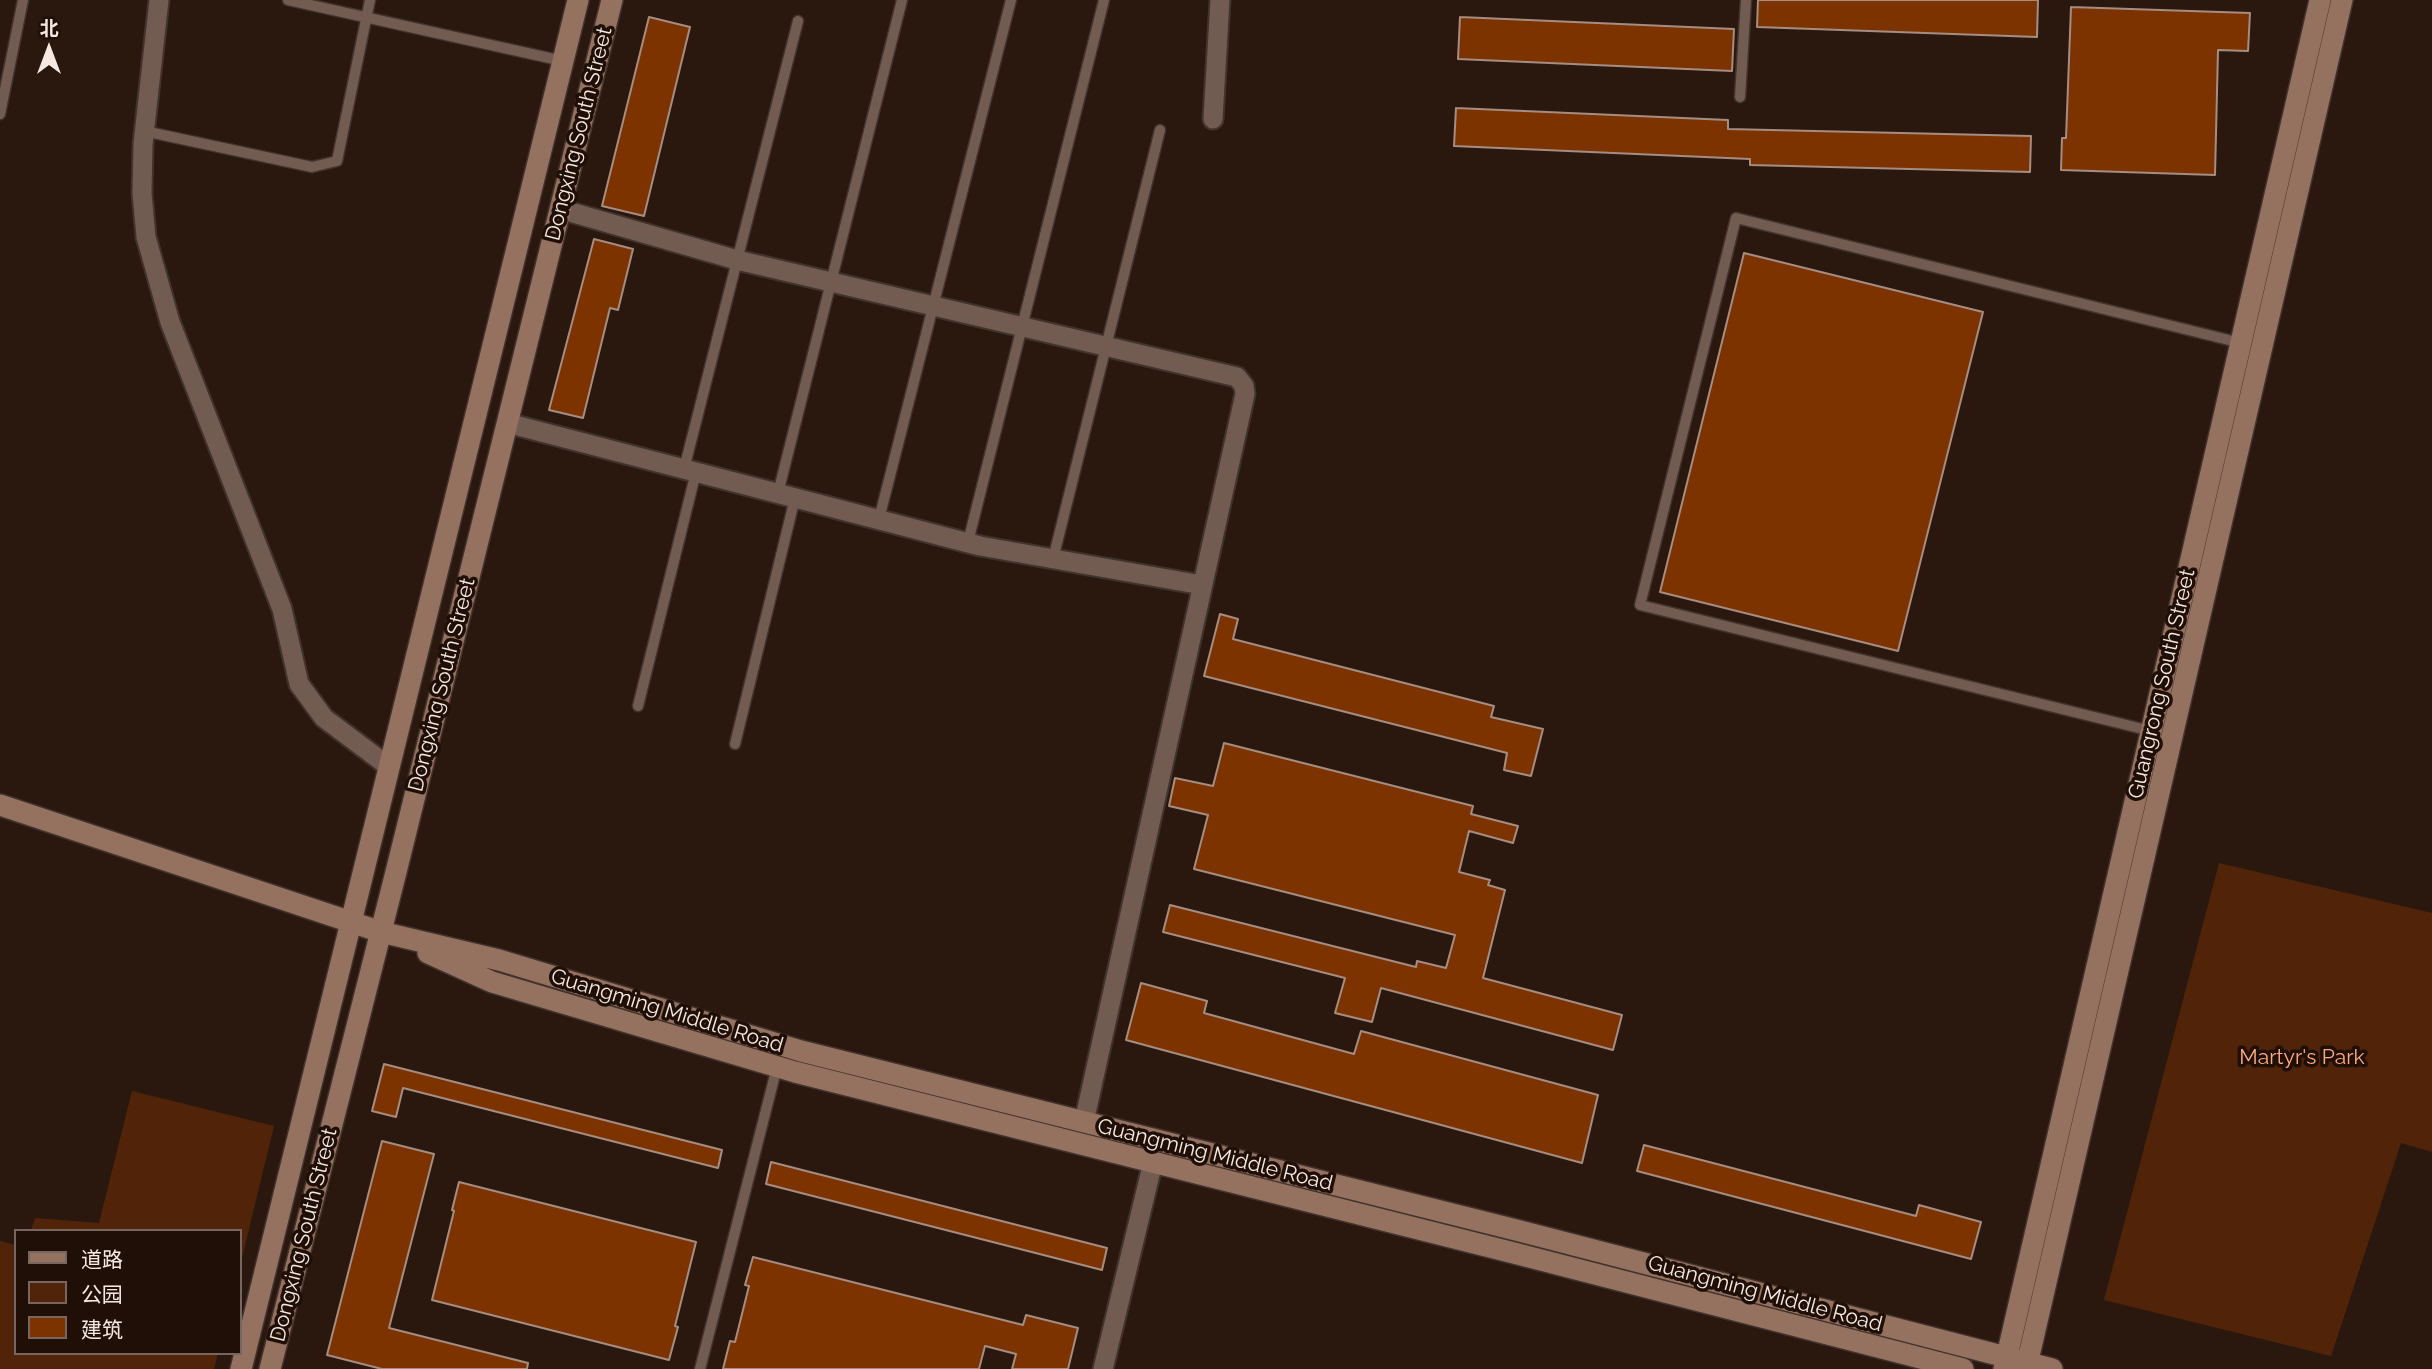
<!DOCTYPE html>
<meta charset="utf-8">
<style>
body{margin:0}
#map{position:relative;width:2432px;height:1369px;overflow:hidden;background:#2a180f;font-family:Raleway,"Noto Sans SC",sans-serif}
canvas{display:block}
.legend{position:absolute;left:14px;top:1229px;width:228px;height:126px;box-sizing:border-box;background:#200f07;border:2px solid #76665f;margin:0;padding:9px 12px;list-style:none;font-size:21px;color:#f6e9e3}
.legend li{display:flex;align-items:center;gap:14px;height:35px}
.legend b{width:35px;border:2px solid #76665f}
.north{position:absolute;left:14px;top:14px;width:70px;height:70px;-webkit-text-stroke:5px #200f07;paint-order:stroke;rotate:0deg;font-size:19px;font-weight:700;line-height:28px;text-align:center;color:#f6e9e3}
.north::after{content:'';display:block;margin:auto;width:24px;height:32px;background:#f6e9e3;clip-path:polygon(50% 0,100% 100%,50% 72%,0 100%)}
</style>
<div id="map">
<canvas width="2432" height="1369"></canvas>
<ul class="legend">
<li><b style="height:9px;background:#95715f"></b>道路</li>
<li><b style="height:19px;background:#51240a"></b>公园</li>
<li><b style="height:19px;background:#7c3300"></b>建筑</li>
</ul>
<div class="north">北</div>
</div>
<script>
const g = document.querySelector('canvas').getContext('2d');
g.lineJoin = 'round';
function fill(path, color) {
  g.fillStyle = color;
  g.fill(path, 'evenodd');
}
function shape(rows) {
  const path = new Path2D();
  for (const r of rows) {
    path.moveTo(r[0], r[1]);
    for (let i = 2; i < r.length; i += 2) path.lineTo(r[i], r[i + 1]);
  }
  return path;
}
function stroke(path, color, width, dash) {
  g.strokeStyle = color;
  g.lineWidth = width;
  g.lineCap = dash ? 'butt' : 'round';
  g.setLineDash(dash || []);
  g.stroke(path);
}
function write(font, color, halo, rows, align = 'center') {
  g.font = font + ' Raleway,sans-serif';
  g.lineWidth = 7;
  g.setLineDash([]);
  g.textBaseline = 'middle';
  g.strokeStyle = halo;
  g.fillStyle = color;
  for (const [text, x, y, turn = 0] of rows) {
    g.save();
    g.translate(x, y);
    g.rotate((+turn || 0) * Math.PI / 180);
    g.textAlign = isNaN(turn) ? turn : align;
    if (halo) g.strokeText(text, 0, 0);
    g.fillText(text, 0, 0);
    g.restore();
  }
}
const green = shape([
 [2219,863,2432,913,2432,1152,2401,1143,2331,1356,2104,1300],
 [132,1091,274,1126,240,1266,240,1231,31,1231,35,1218,99,1223],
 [0,1241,16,1245,16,1353,218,1353,214,1369,0,1369]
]);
const building = shape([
 [1758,0,2038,0,2037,37,1757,27,1758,0],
 [2071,7,2250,13,2248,51,2218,50,2215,175,2061,170,2062,138,2066,138,2071,7],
 [649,17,690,27,644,216,602,206,649,17],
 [1460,17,1734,29,1732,71,1458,59,1460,17],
 [1456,108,1728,120,1728,129,2031,136,2030,172,1750,165,1750,159,1454,146,1456,108],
 [594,239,633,249,618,310,610,308,583,418,549,410,594,239],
 [1744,253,1983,312,1898,651,1660,592,1744,253],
 [1220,614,1238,619,1233,639,1494,706,1491,717,1543,729,1531,776,1504,770,1507,753,1204,676,1220,614],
 [1224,743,1473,806,1471,814,1518,826,1513,843,1469,831,1459,872,1490,880,1488,885,1505,890,1483,978,1622,1015,1613,1050,1381,988,1372,1022,1335,1013,1345,978,1163,932,1170,905,1416,967,1417,961,1446,968,1455,935,1194,869,1208,815,1169,806,1175,778,1213,786,1224,743],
 [1141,983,1207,1001,1204,1013,1354,1054,1361,1031,1598,1095,1582,1163,1126,1040,1141,983],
 [384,1064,722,1150,718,1168,403,1088,396,1117,372,1111,384,1064],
 [382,1141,434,1154,389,1328,528,1363,527,1369,382,1369,327,1355,382,1141],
 [1644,1145,1916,1216,1919,1205,1981,1222,1971,1259,1637,1171,1644,1145],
 [771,1162,1107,1248,1102,1270,766,1184,771,1162],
 [459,1182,696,1242,675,1326,678,1327,669,1360,432,1300,454,1211,452,1210,459,1182],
 [753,1257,1023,1325,1026,1315,1078,1328,1068,1369,1012,1369,1016,1354,985,1346,979,1369,723,1369,730,1341,735,1342,749,1286,745,1285,753,1257]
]);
const lane = shape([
 [288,0,563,61],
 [1740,97,1746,0],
 [0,114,23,0],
 [144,131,312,167,337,161,370,0],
 [684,469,798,21],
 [778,493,902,0],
 [879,519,1011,0],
 [968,542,1104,0],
 [1053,559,1160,130],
 [638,706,696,472],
 [2151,731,1640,605,1736,218,2241,343],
 [735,744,795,498],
 [700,1369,777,1067]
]);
const street = shape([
 [159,0,143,144,142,193,146,237,170,322,282,609,299,684,324,718,388,766],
 [1213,119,1220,0],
 [560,209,737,260,1237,377,1244,386,1245,394,1084,1122],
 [507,423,980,546,1202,585],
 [1103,1369,1153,1162]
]);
const secondary = shape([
 [0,805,381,932,499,960,801,1051,1520,1231,2052,1369],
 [428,953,492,982,795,1072,1514,1253,1963,1369],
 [241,1369,578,0],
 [270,1369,395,876,612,0],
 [2004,1369,2320,0],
 [2026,1369,2342,0]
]);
const streetNames = [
 ["Dongxing South Street",579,134,-76],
 ["Guangrong South Street",2162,684,-77],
 ["Dongxing South Street",442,685,-76],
 ["Guangming Middle Road",667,1011,17],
 ["Guangming Middle Road",1215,1155,14],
 ["Dongxing South Street",304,1235,-76],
 ["Guangming Middle Road",1765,1294,15]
];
const parkNames = [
 ["Martyr's Park",2302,1058]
];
fill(green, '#51240a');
fill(building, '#7c3300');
stroke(building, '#a58d82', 2);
stroke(lane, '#40322d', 13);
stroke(street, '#40322d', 23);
stroke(secondary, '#40322d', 24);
stroke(lane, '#725c51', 10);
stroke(street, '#725c51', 19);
stroke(secondary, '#95715f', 21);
write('21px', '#f6e9e3', '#200f07', streetNames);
write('21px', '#ffaa7e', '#200f07', parkNames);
</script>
